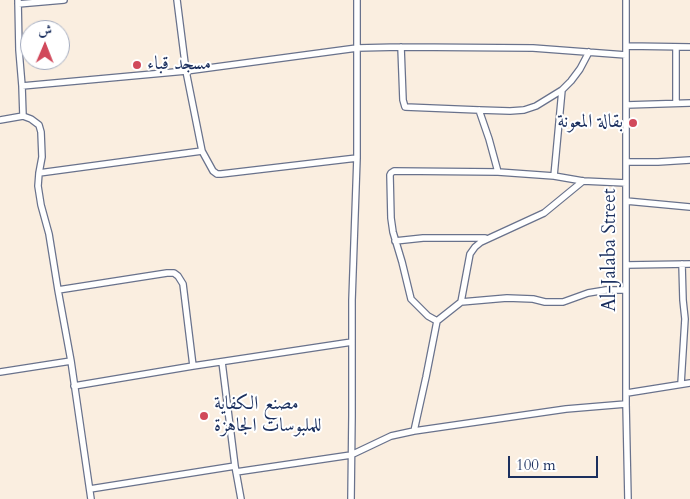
<!DOCTYPE html>
<meta charset="utf-8">
<style>
body{margin:0}
#map{position:relative;width:690px;height:499px;overflow:hidden;background:#faeee0;font-family:Cardo,Amiri,serif}
canvas{display:block}
.north{position:absolute;left:20px;top:20px;width:50px;height:50px;box-sizing:border-box;background:#fff;border:1px solid #a4acbf;border-radius:50%;rotate:1deg;font-size:14px;font-weight:700;line-height:20px;text-align:center;color:#1b2f5e}
.north::after{content:'';display:block;margin:auto;width:18px;height:22px;background:#d1495b;clip-path:polygon(50% 0,100% 100%,50% 72%,0 100%)}
.scale{position:absolute;left:508px;top:456px;width:90px;height:22px;box-sizing:border-box;border:2px solid #1b2f5e;border-top:0;padding-left:6px;font-size:15px;line-height:18px;white-space:nowrap;color:#1b2f5e;-webkit-text-stroke:4px #fff;paint-order:stroke}
</style>
<div id="map">
<canvas width="690" height="499"></canvas>
<div class="north">ش</div>
<div class="scale">100 m</div>
</div>
<script>
const g = document.querySelector('canvas').getContext('2d');
g.lineJoin = 'round';
function shape(rows) {
  const path = new Path2D();
  for (const r of rows) {
    path.moveTo(r[0], r[1]);
    for (let i = 2; i < r.length; i += 2) path.lineTo(r[i], r[i + 1]);
  }
  return path;
}
function stroke(path, color, width, dash) {
  g.strokeStyle = color;
  g.lineWidth = width;
  g.lineCap = dash ? 'butt' : 'round';
  g.setLineDash(dash || []);
  g.stroke(path);
}
function write(font, color, halo, rows, align = 'center') {
  g.font = font + ' Cardo,Amiri,serif';
  g.lineWidth = 4;
  g.setLineDash([]);
  g.textBaseline = 'middle';
  g.strokeStyle = halo;
  g.fillStyle = color;
  for (const [text, x, y, turn = 0] of rows) {
    g.save();
    g.translate(x, y);
    g.rotate((+turn || 0) * Math.PI / 180);
    g.textAlign = isNaN(turn) ? turn : align;
    if (halo) g.strokeText(text, 0, 0);
    g.fillText(text, 0, 0);
    g.restore();
  }
}
const street = shape([
 [18,0,19,50,22,86,23,116,31,119,39,125,41,132,42,157,39,173,38,186,41,205,49,234,58,290,71,361,91,499],
 [177,0,186,71,202,151,213,171,217,174,221,174,357,158],
 [626,0,626,404,628,499],
 [18,4,64,0],
 [626,46,690,47],
 [401,47,403,100,405,107,479,110,510,111,524,110,536,106,562,90,571,81,580,69,589,52],
 [676,47,676,103],
 [22,86,186,71,357,48,401,47,533,48,626,55],
 [626,105,690,103],
 [479,110,489,139,498,172],
 [0,120,23,116],
 [626,162,658,162,690,160],
 [39,173,202,151],
 [554,176,562,90],
 [626,201,690,207],
 [395,241,423,238,485,238],
 [626,265,690,264],
 [58,290,167,273,174,273,178,276,183,284,193,366],
 [461,302,470,254,475,247,481,242,544,213,583,181],
 [437,321,428,316,411,299,402,262,393,232,391,218,390,175,391,173,394,171,498,172,554,176,583,181,626,183],
 [222,362,235,466,241,499],
 [0,372,71,361],
 [681,384,685,319,683,300,682,264],
 [74,386,193,366,352,342],
 [627,393,690,383],
 [414,431,426,377,437,321,461,302,507,298,533,299,545,302,563,302,588,293,606,290,626,290],
 [236,472,351,455,391,436,414,431,566,409,626,404],
 [90,489,235,466],
 [351,499,352,416,352,300,357,158,357,0]
]);
const markers = [
 [137,65,5,"#d1495b"],
 [633,123,5,"#d1495b"],
 [204,416,5,"#d1495b"]
];
const poiNames = [
 ["مسجد قباء",147,65],
 ["بقالة المعونة",623,123,"right"],
 ["مصنع الكفاية",214,405],
 ["للملبوسات الجاهزة",214,427]
];
const streetNames = [
 ["Al-Jalaba Street",611,250,-90]
];
stroke(street, '#69728c', 8);
stroke(street, '#fff', 5.5);
for (const [x, y, r, color] of markers) {
  const dot = new Path2D();
  dot.arc(x, y, r, 0, 2 * Math.PI);
  g.fillStyle = color;
  g.fill(dot);
  stroke(dot, '#fff', 2);
}
write('19px', '#1b2f5e', '#fff', poiNames, 'left');
write('19px', '#1b2f5e', '#fff', streetNames);
</script>
